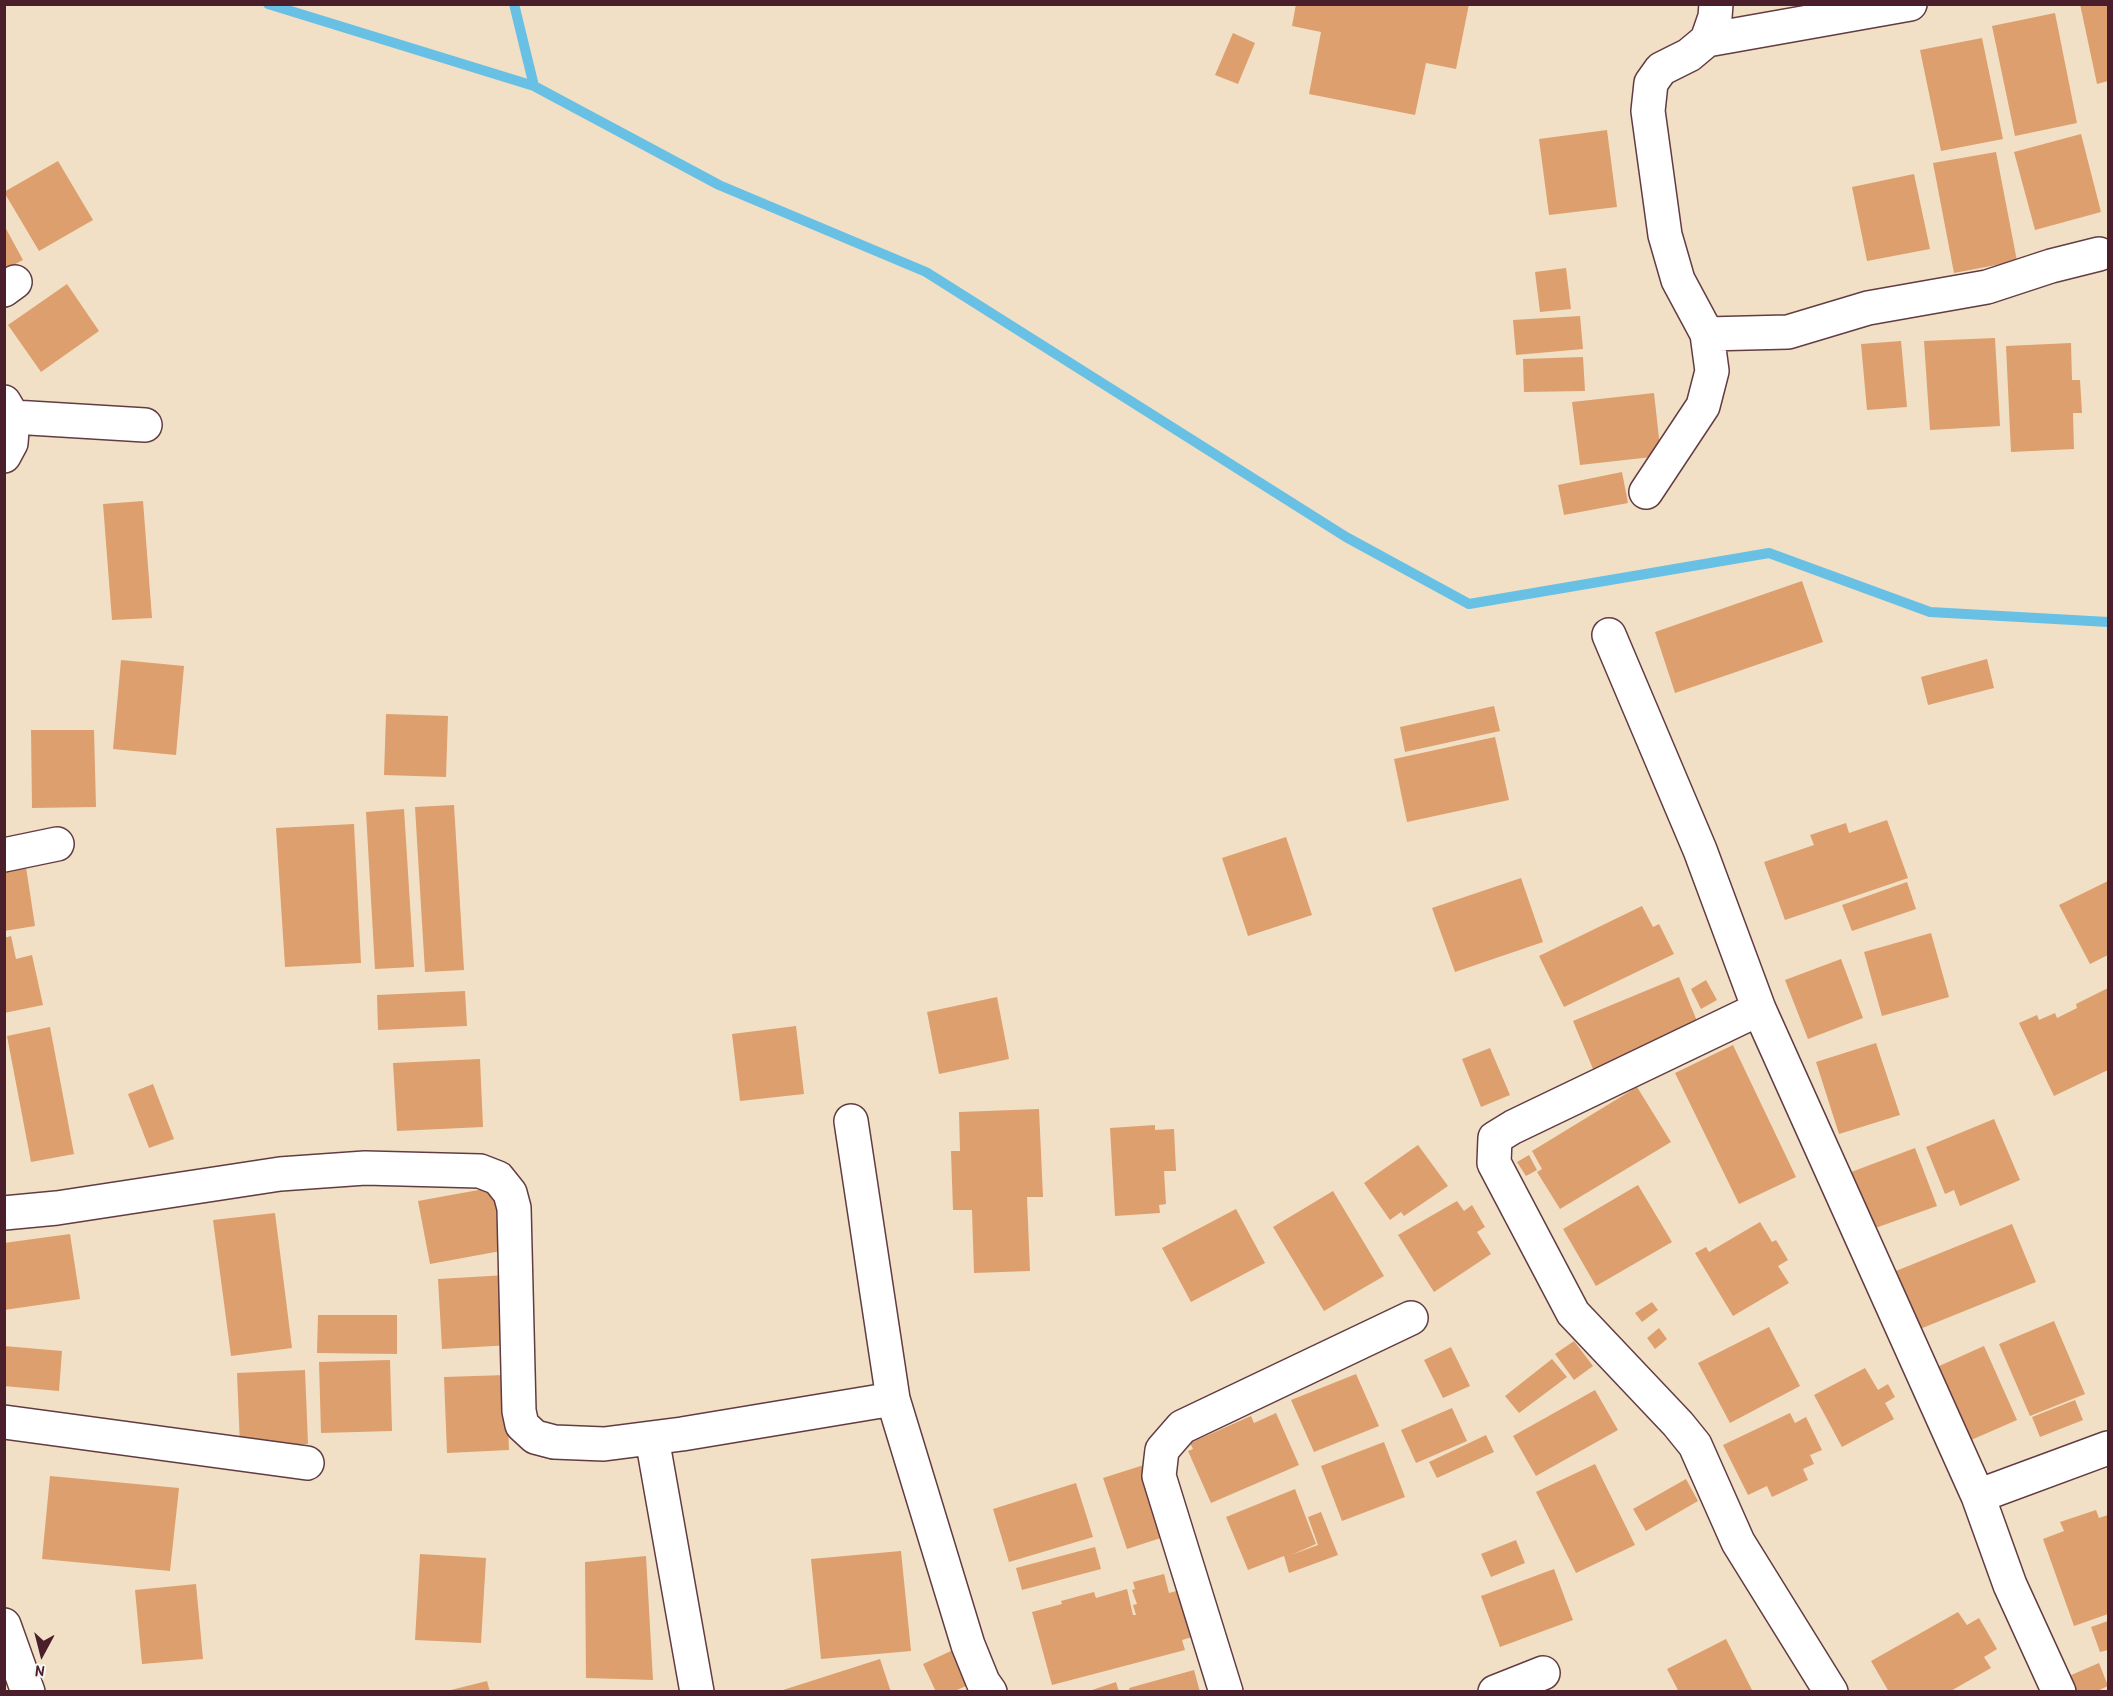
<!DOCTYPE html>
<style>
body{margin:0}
#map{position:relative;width:2113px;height:1696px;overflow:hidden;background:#f1e0c5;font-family:"Patrick Hand",sans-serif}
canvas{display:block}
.frame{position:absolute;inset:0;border:6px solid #4a1f2b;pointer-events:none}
.north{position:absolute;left:12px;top:1624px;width:60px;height:60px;-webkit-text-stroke:4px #f6f6f2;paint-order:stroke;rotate:187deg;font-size:16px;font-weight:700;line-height:24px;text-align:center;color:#4a1f2b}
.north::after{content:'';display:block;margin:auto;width:21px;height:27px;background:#4a1f2b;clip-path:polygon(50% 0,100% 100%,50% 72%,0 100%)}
</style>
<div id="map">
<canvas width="2113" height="1696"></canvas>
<div class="frame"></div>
<div class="north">N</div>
</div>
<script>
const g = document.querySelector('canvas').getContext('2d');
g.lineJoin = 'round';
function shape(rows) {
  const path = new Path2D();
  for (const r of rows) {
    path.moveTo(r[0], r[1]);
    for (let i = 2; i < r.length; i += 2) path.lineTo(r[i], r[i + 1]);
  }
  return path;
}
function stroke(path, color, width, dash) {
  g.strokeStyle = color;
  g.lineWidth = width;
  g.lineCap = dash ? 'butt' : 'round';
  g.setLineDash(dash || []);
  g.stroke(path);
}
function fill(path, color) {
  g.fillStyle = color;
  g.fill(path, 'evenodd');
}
const stream = shape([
 [268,4,534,86,719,185,926,272,1346,537,1469,604,1769,553,1930,612,2108,622],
 [514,4,534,86]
]);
const building = shape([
 [1296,4,1469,4,1456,69,1426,63,1415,115,1309,94,1321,32,1292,26],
 [2080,4,2108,4,2108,81,2097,84],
 [2055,13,2077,123,2015,136,1992,26],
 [1233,33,1255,43,1238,84,1215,75],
 [1982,38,2003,139,1941,151,1920,50],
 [1607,130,1617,207,1549,215,1539,139],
 [2081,134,2101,212,2035,230,2014,152],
 [1996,152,2017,261,1954,273,1933,163],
 [58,161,93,220,39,251,4,192],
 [1914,174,1930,249,1867,261,1852,187],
 [4,225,23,260,4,270],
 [1566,268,1571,309,1540,312,1535,272],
 [67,284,99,331,41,372,8,325],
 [1580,316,1583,349,1516,355,1513,320],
 [1995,338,2000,426,1930,430,1924,341],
 [1901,341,1907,407,1867,410,1861,344],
 [2071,343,2072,380,2080,380,2082,413,2073,413,2074,449,2011,452,2006,346],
 [1583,357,1585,391,1524,392,1523,359],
 [1654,393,1661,456,1580,465,1572,402],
 [1622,472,1628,503,1564,515,1558,485],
 [143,501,152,618,112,620,103,504],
 [1802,581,1823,642,1675,693,1655,632],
 [1987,659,1994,688,1928,705,1921,677],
 [121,660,184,666,176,755,113,749],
 [1494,706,1500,731,1405,752,1400,727],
 [386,714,448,716,446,777,384,775],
 [31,730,94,730,96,807,32,808],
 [1495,737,1509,800,1407,822,1394,759],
 [454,805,464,970,425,972,415,807],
 [404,809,414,967,375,969,366,812],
 [1887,820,1908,878,1785,920,1764,862,1814,845,1810,835,1846,823,1849,833],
 [354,824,361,963,285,967,276,828],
 [1286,837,1312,915,1248,936,1222,858],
 [26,867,35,926,4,931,4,870],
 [1521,878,1543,942,1455,972,1432,908],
 [2108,881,2108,955,2090,964,2059,905],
 [1907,882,1916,909,1852,931,1842,905],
 [1642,906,1653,927,1659,924,1674,954,1564,1007,1539,956],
 [1931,933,1949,997,1882,1016,1864,952],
 [11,936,16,959,32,955,43,1005,4,1013,4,938],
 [1841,959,1863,1018,1808,1039,1785,980],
 [1679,977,1699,1026,1593,1069,1573,1021],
 [1706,980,1717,1000,1701,1009,1691,989],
 [2108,988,2108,1070,2054,1096,2019,1023,2037,1015,2039,1020,2055,1013,2057,1018,2077,1008,2076,1004],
 [465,991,467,1026,378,1030,377,995],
 [997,997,1009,1059,939,1074,927,1012],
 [796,1026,804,1094,740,1101,732,1034],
 [50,1027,74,1154,31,1162,7,1036],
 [1876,1043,1900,1115,1839,1134,1816,1062],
 [1733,1045,1796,1177,1739,1204,1675,1073],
 [1490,1048,1510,1095,1481,1107,1462,1059],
 [480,1059,483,1127,397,1131,393,1063],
 [153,1084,174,1139,149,1148,128,1094],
 [1637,1087,1671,1142,1560,1209,1537,1172,1542,1169,1532,1151],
 [1039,1109,1043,1197,1027,1197,1030,1271,974,1273,972,1210,953,1210,951,1151,960,1151,959,1112],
 [1994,1119,2020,1180,1960,1206,1954,1190,1945,1194,1926,1147],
 [1155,1125,1155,1130,1174,1129,1176,1171,1164,1171,1166,1204,1159,1205,1160,1213,1115,1216,1110,1128],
 [1418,1145,1448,1186,1404,1216,1401,1212,1390,1220,1364,1183],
 [1915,1148,1937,1206,1867,1231,1846,1174],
 [1529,1155,1537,1170,1526,1176,1517,1162],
 [1638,1185,1672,1242,1596,1286,1563,1229],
 [495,1187,506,1250,430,1264,418,1201],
 [1333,1191,1384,1276,1324,1311,1273,1227],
 [1457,1201,1464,1211,1472,1205,1485,1227,1477,1232,1491,1254,1434,1292,1398,1235],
 [1236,1209,1265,1263,1191,1302,1162,1248],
 [275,1213,292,1348,231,1356,213,1220],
 [1760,1222,1772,1242,1776,1240,1788,1260,1778,1266,1789,1283,1733,1316,1695,1253,1706,1247,1709,1252],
 [2012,1224,2036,1282,1915,1331,1891,1273],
 [70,1234,80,1299,4,1310,4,1243],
 [507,1275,511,1345,442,1349,438,1279],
 [1652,1302,1658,1310,1642,1322,1635,1313],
 [318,1315,397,1315,397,1354,317,1353],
 [2054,1321,2085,1394,2030,1416,1999,1344],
 [1769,1327,1800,1386,1730,1423,1698,1363],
 [1659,1328,1667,1339,1655,1349,1647,1338],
 [1574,1341,1593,1366,1574,1380,1555,1354],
 [4,1346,62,1351,59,1391,4,1386],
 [1984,1346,2017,1420,1962,1444,1928,1371],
 [1451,1347,1470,1386,1443,1398,1424,1360],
 [1552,1359,1567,1377,1519,1413,1505,1396],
 [390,1360,392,1431,321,1433,319,1362],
 [1865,1368,1878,1390,1888,1384,1895,1397,1885,1403,1894,1419,1842,1447,1814,1395],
 [305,1370,308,1444,240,1447,237,1373],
 [1356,1374,1379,1426,1314,1452,1291,1400],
 [506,1375,509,1450,447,1453,444,1377],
 [1595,1390,1618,1430,1536,1476,1513,1436],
 [2075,1400,2083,1420,2040,1437,2032,1417],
 [1452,1408,1467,1441,1416,1463,1401,1430],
 [1276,1413,1299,1465,1211,1503,1188,1451,1193,1449,1190,1443,1251,1416,1254,1423],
 [1790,1413,1795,1423,1806,1417,1822,1450,1810,1455,1814,1464,1803,1469,1808,1480,1772,1497,1767,1486,1748,1495,1723,1445],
 [1486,1435,1494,1452,1437,1478,1429,1462],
 [1384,1442,1405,1497,1342,1521,1321,1466],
 [1150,1463,1173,1534,1127,1549,1103,1478],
 [1595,1464,1635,1545,1576,1573,1536,1492],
 [50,1476,179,1488,170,1571,42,1559],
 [1686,1479,1698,1501,1646,1531,1633,1509],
 [1076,1483,1093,1537,1009,1562,993,1509],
 [1295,1489,1316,1544,1291,1555,1318,1545,1308,1517,1321,1512,1338,1555,1289,1573,1284,1556,1248,1570,1226,1517],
 [2096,1510,2099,1518,2108,1515,2108,1614,2074,1626,2043,1539,2064,1531,2060,1522],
 [1516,1540,1525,1563,1491,1577,1481,1554],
 [1095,1547,1101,1569,1022,1590,1016,1568],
 [901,1551,911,1651,821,1659,811,1559],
 [420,1554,486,1558,481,1643,415,1640],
 [646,1556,653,1680,586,1678,585,1562],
 [1554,1569,1573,1620,1500,1647,1481,1596],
 [1164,1574,1169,1593,1180,1590,1192,1637,1182,1640,1185,1650,1052,1685,1032,1612,1062,1604,1061,1601,1094,1592,1096,1598,1127,1589,1133,1615,1136,1615,1133,1605,1137,1604,1132,1590,1135,1589,1133,1582],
 [196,1584,203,1659,142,1664,135,1590],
 [1958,1612,1967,1625,1979,1618,1997,1649,1984,1657,1991,1668,1949,1692,1889,1692,1871,1661],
 [2108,1621,2108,1650,2100,1652,2091,1627],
 [1726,1639,1753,1692,1679,1692,1667,1669],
 [953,1650,970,1684,953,1692,936,1692,923,1664],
 [880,1659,891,1692,781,1692,780,1691],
 [2099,1663,2108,1686,2095,1692,2076,1692,2069,1676],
 [1194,1670,1200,1692,1130,1692,1129,1688],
 [487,1681,490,1692,447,1692,447,1691],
 [1116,1682,1119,1692,1089,1692,1089,1691]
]);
const street = shape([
 [1707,40,1910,4],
 [4,290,15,282],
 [1707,334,1788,332,1868,308,1987,287,2051,266,2099,254],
 [4,402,13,417,11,443,4,456],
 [13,417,145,425],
 [1646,492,1703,406,1712,371,1707,334,1678,280,1665,235,1648,111,1651,83,1661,69,1689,55,1707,40,1715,17,1716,4],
 [1609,635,1700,850,1759,1009,1978,1496,2010,1585,2059,1692],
 [4,855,57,844],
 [1759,1009,1513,1127,1495,1138,1494,1163,1573,1313,1678,1424,1695,1445,1738,1542,1831,1692],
 [851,1121,893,1399,968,1645,983,1682,990,1692],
 [4,1213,57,1208,280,1174,365,1168,480,1171,498,1178,510,1193,514,1208,519,1411,522,1425,535,1437,554,1442,604,1444,682,1434,893,1399],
 [4,1422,307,1463],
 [652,1438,697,1692],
 [1978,1496,2108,1448],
 [4,1625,28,1692],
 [1226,1692,1159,1476,1162,1450,1182,1427,1411,1318],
 [1495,1692,1543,1673]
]);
stroke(stream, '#68c1e5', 10);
fill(building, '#dd9f6e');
stroke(street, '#633c42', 36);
stroke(street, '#fff', 33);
</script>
